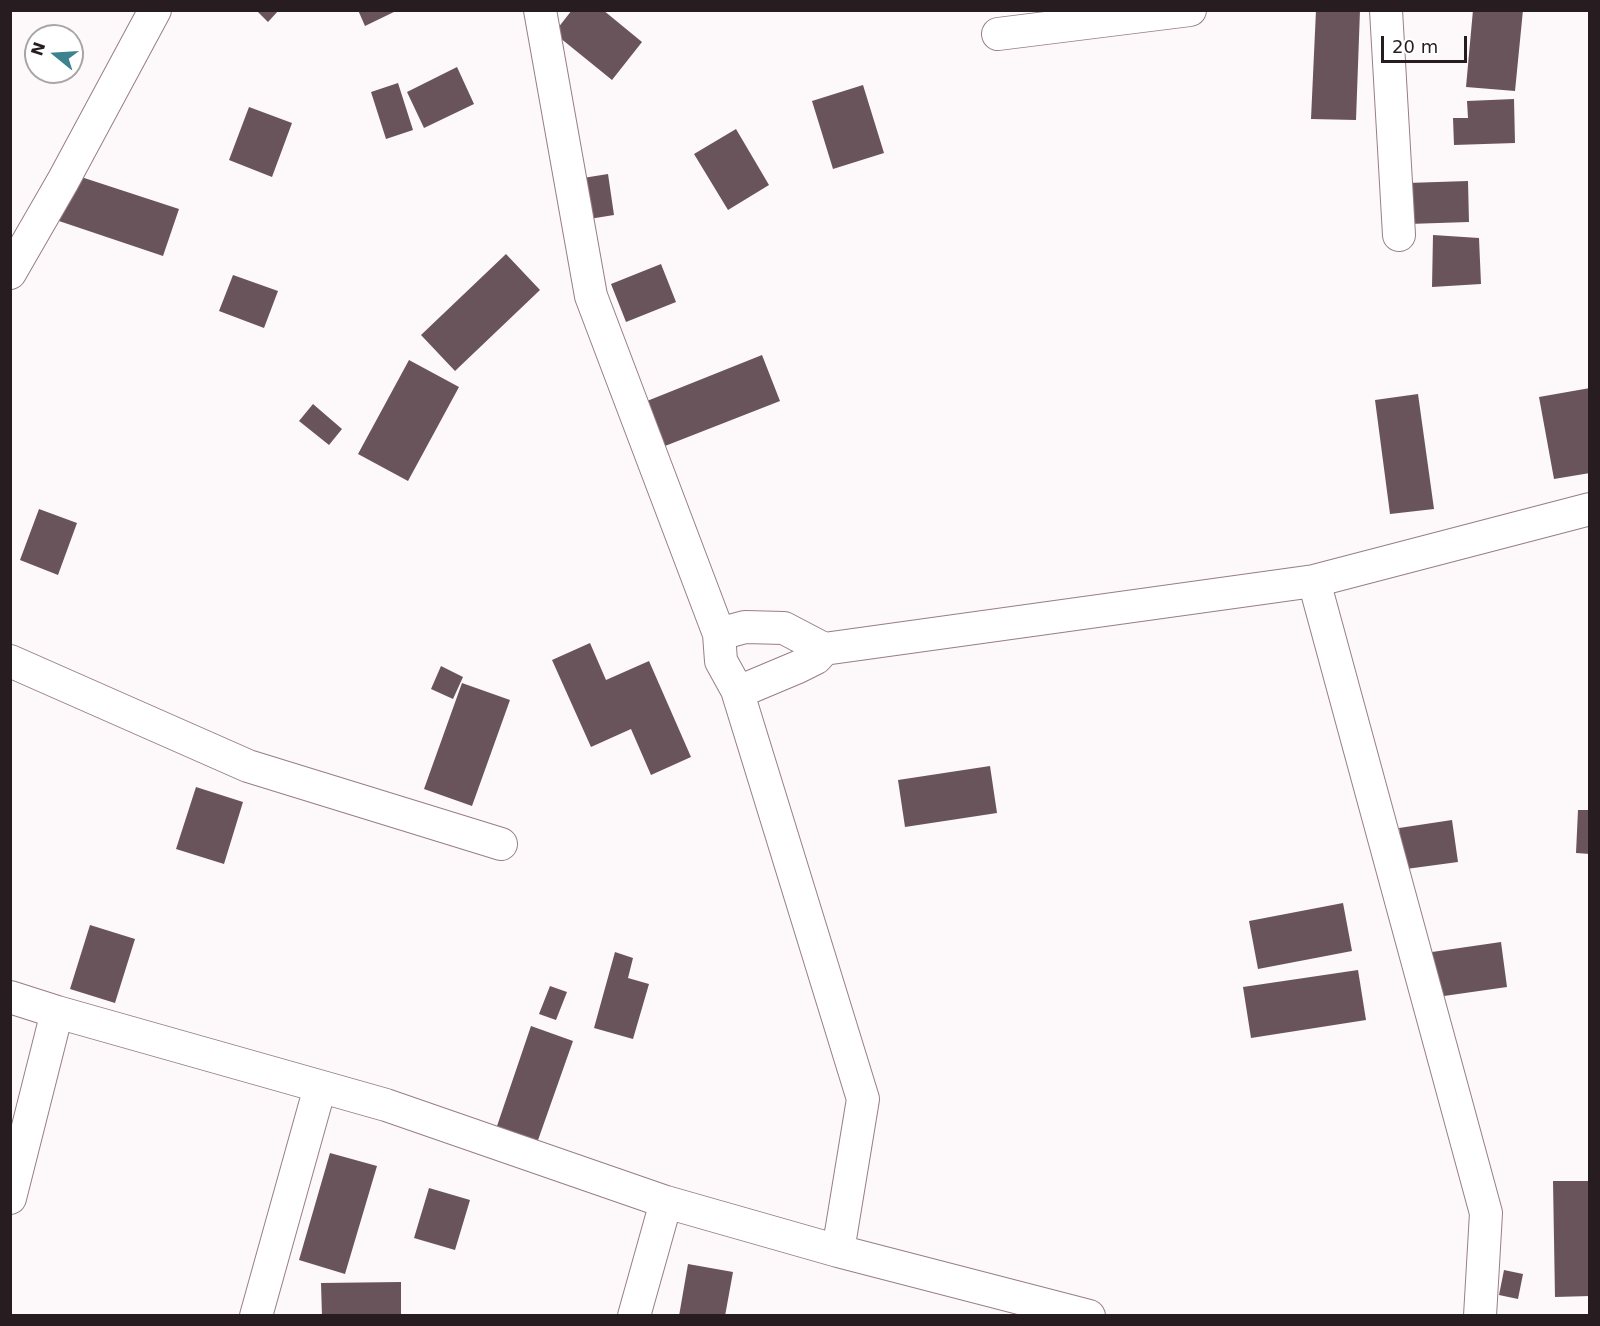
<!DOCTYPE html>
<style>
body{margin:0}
#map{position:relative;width:1600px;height:1326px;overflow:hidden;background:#fdf8f9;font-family:"DejaVu Sans",sans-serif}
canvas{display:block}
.frame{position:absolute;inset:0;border:12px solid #271d21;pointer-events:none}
.north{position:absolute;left:24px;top:24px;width:60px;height:60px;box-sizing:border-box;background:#fff;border:2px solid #a9a5a6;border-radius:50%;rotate:288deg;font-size:16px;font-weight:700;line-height:24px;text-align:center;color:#271d21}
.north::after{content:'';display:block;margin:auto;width:21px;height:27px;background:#3d828f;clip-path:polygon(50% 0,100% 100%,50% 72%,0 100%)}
.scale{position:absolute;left:1381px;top:36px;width:86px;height:27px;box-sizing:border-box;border:3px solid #271d21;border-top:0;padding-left:8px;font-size:18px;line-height:21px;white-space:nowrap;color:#271d21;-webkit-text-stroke:4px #fff;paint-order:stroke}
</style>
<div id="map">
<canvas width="1600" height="1326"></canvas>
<div class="frame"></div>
<div class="north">N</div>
<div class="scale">20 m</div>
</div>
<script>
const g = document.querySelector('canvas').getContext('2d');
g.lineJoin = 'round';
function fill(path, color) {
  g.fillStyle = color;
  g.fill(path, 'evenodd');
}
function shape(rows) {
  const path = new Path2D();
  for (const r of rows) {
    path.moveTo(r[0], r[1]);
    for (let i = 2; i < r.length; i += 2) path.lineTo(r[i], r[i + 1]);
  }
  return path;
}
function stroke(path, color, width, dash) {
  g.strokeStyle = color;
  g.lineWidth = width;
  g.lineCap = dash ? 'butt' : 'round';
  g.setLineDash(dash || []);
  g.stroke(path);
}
const building = shape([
 [256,10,279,10,268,22],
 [358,10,398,10,365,26],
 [572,10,603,10,642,42,612,80,554,33],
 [1316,10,1360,10,1356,120,1311,119],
 [1473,10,1523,10,1515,91,1466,87],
 [457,67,474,104,424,128,407,92],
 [398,83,413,130,386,139,371,92],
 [863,85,884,153,833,169,812,101],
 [1514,99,1515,143,1454,145,1453,118,1468,118,1467,101],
 [249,107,292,123,272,177,229,160],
 [736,129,769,185,728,210,694,154],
 [72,174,179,209,163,256,56,220],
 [608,174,614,215,589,219,583,178],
 [1468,181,1469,222,1408,224,1407,183],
 [1433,235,1479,238,1481,284,1432,287],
 [506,254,540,290,455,371,421,335],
 [661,264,676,302,626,322,611,284],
 [233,275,278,291,264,328,219,311],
 [762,355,780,401,665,446,647,401],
 [409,360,459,387,408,481,358,454],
 [1590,388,1590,473,1554,479,1539,397],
 [1418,394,1434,509,1390,514,1375,400],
 [313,404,342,429,329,445,299,421],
 [39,509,77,523,58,575,20,560],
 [590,643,606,680,649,661,691,757,651,775,631,729,591,747,552,660],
 [441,666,463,677,453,699,431,689],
 [462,683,510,700,472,806,424,789],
 [990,766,997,813,905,827,898,780],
 [196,787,243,802,224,864,176,849],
 [1578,810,1590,810,1590,854,1576,853],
 [1452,820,1458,862,1406,869,1399,828],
 [1343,903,1352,951,1258,969,1249,921],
 [90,925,135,939,115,1003,70,989],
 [1501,942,1507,987,1437,997,1432,952],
 [615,952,633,958,628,978,649,984,633,1039,594,1028],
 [1358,970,1366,1020,1251,1038,1243,987],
 [550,986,567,992,556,1020,539,1014],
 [531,1026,573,1041,537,1143,496,1129],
 [330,1153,377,1166,345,1274,299,1260],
 [1553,1181,1590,1181,1590,1296,1555,1297],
 [429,1188,470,1200,455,1250,414,1238],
 [688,1264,733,1272,725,1316,679,1316],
 [1504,1270,1523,1274,1518,1299,1499,1295],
 [401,1282,401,1316,322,1316,321,1283]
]);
const street = shape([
 [540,10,591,296,719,634,721,661,737,690,863,1099,838,1251],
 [1386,10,1399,235],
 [998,34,1190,10],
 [10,273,63,181,155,10],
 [1314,581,1486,1213,1480,1316],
 [719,634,745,627,784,628,824,649,1314,581,1590,509],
 [10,661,248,766,501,844],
 [737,690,748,688,798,667,816,658,824,649],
 [10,997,57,1012,386,1105,666,1202,838,1251,1089,1316],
 [10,1198,57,1012],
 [256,1316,320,1087],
 [634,1316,666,1202]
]);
fill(building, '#6a545c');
stroke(street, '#977e87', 34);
stroke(street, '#fff', 32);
</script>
